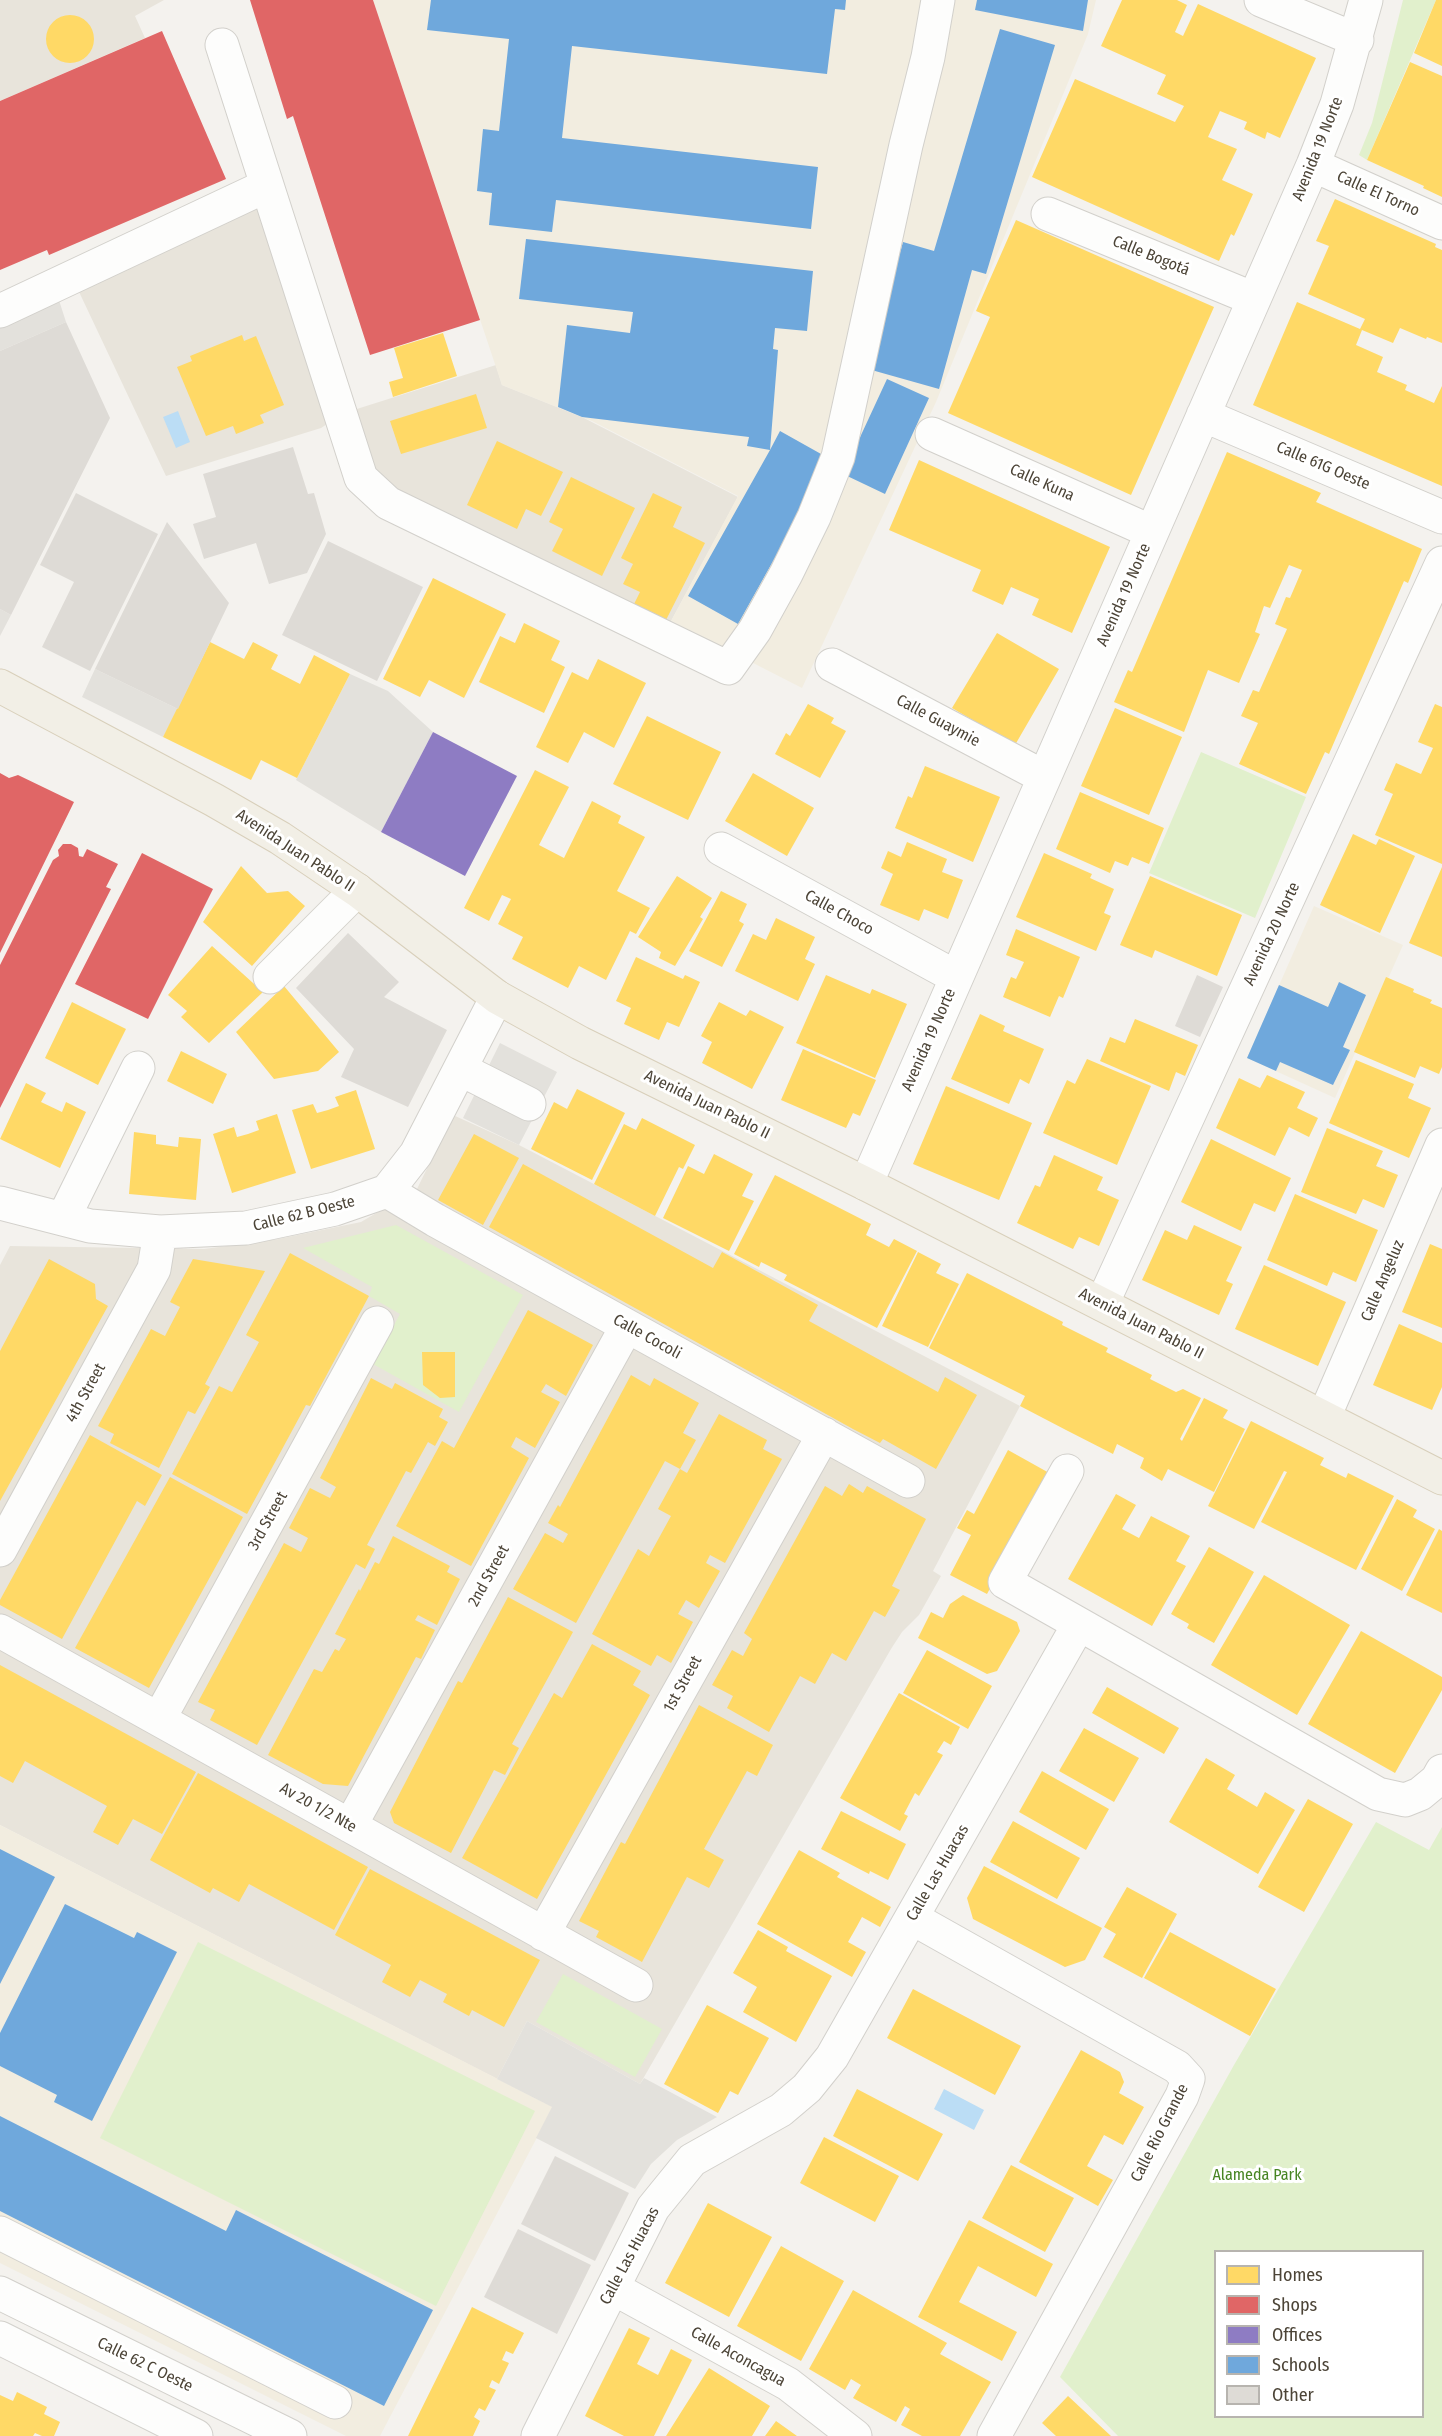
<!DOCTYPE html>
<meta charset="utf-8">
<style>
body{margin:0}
#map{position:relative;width:1442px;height:2436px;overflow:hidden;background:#f4f2ee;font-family:"Fira Sans Condensed",sans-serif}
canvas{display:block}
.legend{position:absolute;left:1214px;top:2250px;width:210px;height:168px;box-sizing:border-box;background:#fff;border:2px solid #b7b4af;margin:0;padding:8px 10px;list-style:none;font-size:18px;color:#4c4437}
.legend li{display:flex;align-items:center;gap:12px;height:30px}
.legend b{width:30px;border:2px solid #b7b4af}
</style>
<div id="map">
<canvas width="1442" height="2436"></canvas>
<ul class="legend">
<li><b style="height:16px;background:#ffd966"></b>Homes</li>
<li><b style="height:16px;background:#e06666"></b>Shops</li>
<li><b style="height:16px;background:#8e7cc3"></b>Offices</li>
<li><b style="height:16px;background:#6fa8dc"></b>Schools</li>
<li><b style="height:16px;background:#dedbd6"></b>Other</li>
</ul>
</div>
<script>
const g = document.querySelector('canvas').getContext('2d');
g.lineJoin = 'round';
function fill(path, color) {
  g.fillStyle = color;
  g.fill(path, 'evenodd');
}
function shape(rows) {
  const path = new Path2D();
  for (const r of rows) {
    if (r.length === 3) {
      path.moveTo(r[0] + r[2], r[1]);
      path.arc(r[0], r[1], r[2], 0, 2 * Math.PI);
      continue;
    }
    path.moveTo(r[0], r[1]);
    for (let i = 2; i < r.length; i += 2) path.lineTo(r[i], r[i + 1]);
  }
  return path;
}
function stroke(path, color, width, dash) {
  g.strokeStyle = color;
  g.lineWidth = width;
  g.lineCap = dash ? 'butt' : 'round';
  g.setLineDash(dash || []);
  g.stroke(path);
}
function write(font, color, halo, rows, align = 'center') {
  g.font = font + ' "Fira Sans Condensed",sans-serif';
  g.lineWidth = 6;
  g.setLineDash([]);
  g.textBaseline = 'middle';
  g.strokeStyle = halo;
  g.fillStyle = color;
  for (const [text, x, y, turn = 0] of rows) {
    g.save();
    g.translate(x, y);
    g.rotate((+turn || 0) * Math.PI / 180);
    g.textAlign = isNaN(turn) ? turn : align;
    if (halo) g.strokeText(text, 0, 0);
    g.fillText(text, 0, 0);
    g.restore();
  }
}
const residential = shape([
 [0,0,164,0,135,16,145,38,0,101],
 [266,186,341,414,496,365,502,385,582,417,738,497,663,636,388,503,341,415,321,428,166,476,72,277],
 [453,1115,519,1145,1020,1406,933,1571,941,1576,919,1615,902,1632,891,1649,640,2084,527,2021,497,2079,0,1825,0,1265,10,1246,204,1249,278,1239,361,1222,417,1189]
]);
const education = shape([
 [373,0,1096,0,1088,34,936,402,802,688,671,621,738,496,592,421,502,385],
 [1314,906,1403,945,1335,1098,1247,1058],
 [0,1825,553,2107,380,2436,346,2436,0,2263]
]);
const green = shape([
 [1403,0,1436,0,1367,160,1359,155,1372,123],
 [1201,752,1306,797,1255,918,1149,873],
 [396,1225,523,1295,459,1412,373,1364,400,1314,369,1296,372,1287,303,1248],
 [1376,1822,1429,1850,1442,1827,1442,2436,1118,2436,1060,2377,1234,2065],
 [1216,2252,1422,2252,1422,2416,1216,2416],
 [198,1942,535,2111,436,2306,100,2138],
 [563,1974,662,2029,635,2077,536,2022]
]);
const parking = shape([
 [57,294,66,322,0,351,0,321],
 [0,609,11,615,0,636],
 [95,669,178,709,163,737,82,697],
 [350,674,388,691,433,732,381,832,296,780],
 [500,1043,557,1072,519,1145,463,1118],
 [527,2021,640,2084,644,2078,717,2117,677,2140,651,2164,635,2189,536,2138,552,2107,497,2079]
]);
const water = shape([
 [178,411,190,442,176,448,163,417],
 [944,2089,984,2110,974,2130,934,2109]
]);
const homes = shape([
 [1122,0,1177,0,1187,5,1175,32,1183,36,1198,4,1316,58,1280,138,1267,132,1265,139,1244,129,1247,122,1220,111,1208,137,1237,149,1222,180,1253,194,1234,236,1231,234,1219,261,1032,177,1075,79,1175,122,1184,106,1157,94,1166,75,1101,46],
 [1436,0,1442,0,1442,66,1414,53],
 [70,39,24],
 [1410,62,1442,76,1442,197,1423,188,1424,186,1367,160],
 [1335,199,1436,244,1435,247,1442,250,1442,343,1427,337,1426,339,1400,328,1393,343,1362,330,1356,345,1383,357,1377,372,1407,385,1405,390,1434,403,1442,386,1442,486,1253,405,1297,302,1360,329,1365,319,1308,294,1329,246,1316,241],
 [1016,220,1214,307,1131,495,948,413,990,317,976,311],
 [443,333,457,376,393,397,389,382,403,378,394,348],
 [242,335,244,341,256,336,284,405,260,415,264,423,236,434,233,426,206,436,177,367,192,361,190,356],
 [476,394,487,428,401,454,390,421],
 [497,441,563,472,541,516,526,509,517,529,467,505],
 [1227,452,1321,493,1316,502,1422,549,1408,583,1404,581,1329,754,1325,752,1306,794,1239,764,1258,723,1241,716,1253,690,1259,692,1287,629,1275,624,1286,597,1290,598,1302,570,1289,565,1270,608,1264,606,1255,632,1260,634,1239,683,1208,670,1184,732,1114,702,1128,670,1132,672],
 [919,460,1110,547,1072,633,1032,615,1039,599,1011,587,1003,605,972,591,981,570,889,530],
 [571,477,635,508,602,576,552,551,563,529,549,522],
 [653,493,682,507,673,527,705,543,666,620,634,604,640,592,623,584,633,564,621,558],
 [433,578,506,614,464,698,429,680,420,697,383,679],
 [524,623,560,641,551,660,565,667,544,713,479,682,500,636,515,643],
 [997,633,1059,669,1015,745,952,708],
 [210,642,244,659,253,642,278,655,271,669,300,684,314,655,350,674,297,778,261,760,251,780,163,737],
 [598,659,646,683,614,748,584,732,568,763,536,747,572,672,588,680],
 [808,704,834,718,831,723,846,731,820,778,775,754,786,733,790,736],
 [1435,704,1442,707,1442,864,1375,835,1393,794,1384,790,1396,763,1421,774,1433,748,1418,742],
 [1115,708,1182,737,1149,815,1081,786],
 [647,716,721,752,688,820,613,784],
 [925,766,1000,797,973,862,895,828,908,796,912,798],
 [535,770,569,787,539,845,564,858,592,801,621,816,618,823,645,837,617,891,650,908,636,934,630,931,606,980,579,966,568,988,512,959,523,937,498,924,511,899,502,895,489,921,464,908],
 [753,773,814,808,787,856,725,821],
 [1080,792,1164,828,1149,864,1132,857,1128,866,1115,861,1110,873,1056,849],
 [1353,834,1376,845,1379,839,1415,856,1380,933,1320,905],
 [907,842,947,859,942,872,963,880,948,919,924,909,919,921,880,905,893,874,881,868,888,851,901,857],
 [1044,853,1092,874,1090,878,1114,889,1104,913,1111,916,1096,951,1016,917],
 [241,866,267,893,288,891,305,906,252,966,203,922],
 [1442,867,1442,957,1409,943],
 [677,876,712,898,700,917,703,919,675,966,659,958,661,952,638,937],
 [1150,876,1242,915,1217,976,1155,950,1152,958,1120,945],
 [721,891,747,904,739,921,744,924,722,967,689,951],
 [776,918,815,937,805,959,815,964,798,1001,735,971,753,934,766,940],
 [1016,929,1080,957,1063,998,1059,996,1050,1017,1003,997,1011,977,1016,979,1024,962,1006,955],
 [212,946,263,992,209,1043,181,1017,187,1011,168,995],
 [636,957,683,979,685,975,700,982,679,1027,667,1022,659,1040,624,1024,631,1008,616,1001],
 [826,975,870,994,872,989,907,1004,875,1078,796,1043],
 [1386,977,1414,989,1413,992,1432,1000,1430,1003,1442,1008,1442,1067,1439,1074,1420,1066,1415,1078,1354,1052],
 [284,986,339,1052,318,1071,274,1079,236,1032],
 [72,1002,126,1029,98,1085,45,1058],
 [719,1002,746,1016,750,1010,784,1027,752,1089,702,1063,712,1042,701,1036],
 [980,1014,1005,1026,1003,1031,1044,1049,1029,1084,1020,1079,1009,1104,951,1079],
 [1135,1019,1198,1045,1185,1076,1176,1072,1169,1091,1100,1061,1110,1037,1125,1043],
 [803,1049,876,1080,860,1116,853,1113,846,1128,781,1100],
 [181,1051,227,1074,213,1104,167,1081],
 [1087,1059,1151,1086,1117,1165,1043,1133,1067,1080,1075,1084],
 [1356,1060,1414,1084,1408,1098,1431,1108,1409,1158,1329,1123],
 [1267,1075,1305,1092,1297,1108,1318,1118,1309,1137,1289,1127,1275,1156,1216,1128,1239,1078,1260,1088],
 [26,1083,46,1093,41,1102,62,1112,66,1102,86,1112,60,1168,0,1139],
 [946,1086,1032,1123,999,1200,913,1164],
 [577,1089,625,1113,592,1180,531,1149,554,1102,567,1109],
 [356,1090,375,1149,311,1169,292,1110,313,1104,317,1113,328,1110,339,1106,335,1097],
 [277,1114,296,1173,232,1193,213,1134,234,1127,237,1137,248,1134,259,1130,256,1121],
 [642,1118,695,1145,683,1169,679,1167,655,1216,594,1184,624,1124,636,1130],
 [1327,1128,1383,1151,1376,1166,1398,1175,1384,1208,1363,1199,1356,1214,1301,1192],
 [134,1132,156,1135,156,1144,178,1147,179,1137,201,1139,196,1200,129,1194],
 [474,1134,519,1158,483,1225,438,1200],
 [1211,1139,1291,1178,1275,1212,1254,1203,1241,1231,1181,1202],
 [714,1154,753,1174,742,1196,754,1201,729,1251,663,1218,688,1166,704,1174],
 [1054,1155,1103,1177,1097,1190,1119,1200,1099,1246,1079,1237,1073,1249,1017,1223,1035,1185,1040,1187],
 [523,1164,713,1268,722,1252,818,1305,809,1321,938,1392,945,1377,977,1395,936,1469,883,1439,880,1443,853,1429,489,1227],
 [775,1175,871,1224,866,1235,889,1247,894,1239,917,1251,877,1328,784,1280,787,1275,761,1262,759,1267,734,1254],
 [1295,1194,1378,1230,1356,1282,1333,1272,1327,1286,1267,1260],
 [1194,1225,1242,1247,1226,1281,1233,1284,1219,1315,1142,1280,1165,1230,1187,1240],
 [1430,1244,1442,1249,1442,1328,1402,1312],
 [918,1252,941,1264,936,1273,959,1284,928,1347,882,1326],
 [290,1253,369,1296,310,1406,306,1405,247,1514,172,1474,219,1386,232,1392,259,1342,246,1335],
 [49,1259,95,1284,96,1299,108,1306,0,1501,0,1351],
 [193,1259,265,1271,205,1384,210,1387,195,1414,188,1411,159,1468,110,1443,114,1434,98,1426,151,1329,165,1336,180,1307,170,1302],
 [1264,1265,1346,1302,1318,1366,1235,1329],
 [967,1273,1063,1322,1062,1325,1108,1348,1106,1352,1152,1375,1150,1379,1176,1392,1183,1389,1201,1398,1180,1439,1182,1441,1204,1398,1228,1410,1223,1418,1245,1429,1214,1492,1168,1469,1162,1481,1140,1468,1144,1458,1117,1444,1113,1454,1066,1430,1020,1406,1025,1396,929,1348],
 [528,1310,593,1345,566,1396,546,1384,541,1392,560,1402,535,1448,516,1437,511,1447,529,1458,471,1566,396,1526,442,1441,454,1448],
 [1399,1324,1442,1343,1442,1387,1432,1410,1373,1385],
 [422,1352,455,1352,455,1397,440,1398,423,1385],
 [631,1375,650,1386,654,1378,699,1403,683,1433,696,1440,680,1469,665,1461,576,1623,513,1589,545,1533,563,1543,568,1534,548,1523,558,1505,560,1507],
 [371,1378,392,1389,395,1383,443,1409,439,1417,448,1422,435,1446,428,1442,411,1473,406,1471,367,1545,375,1549,365,1569,356,1564,257,1745,210,1720,215,1710,198,1702,284,1543,301,1552,308,1538,289,1528,310,1488,330,1498,336,1487,320,1478],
 [719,1414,767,1440,763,1449,782,1459,725,1563,710,1555,706,1563,720,1571,699,1608,686,1600,678,1614,693,1622,671,1663,657,1655,651,1666,592,1634,638,1549,649,1556,671,1516,658,1509,680,1469,687,1473],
 [1251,1421,1324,1458,1320,1465,1346,1478,1348,1473,1394,1496,1356,1570,1261,1522,1287,1472,1284,1471,1254,1529,1208,1506],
 [90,1435,162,1475,145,1506,137,1501,62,1639,0,1605,0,1600],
 [1008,1450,1051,1474,987,1594,950,1575,971,1535,957,1528,967,1510,974,1514],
 [170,1477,243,1517,149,1688,75,1648],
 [849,1484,863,1493,867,1486,926,1519,892,1586,900,1590,885,1617,874,1611,846,1661,832,1653,815,1684,800,1676,769,1732,727,1708,733,1696,712,1685,732,1650,743,1656,752,1639,744,1633,825,1486,842,1496],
 [1116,1494,1136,1505,1122,1529,1139,1538,1151,1516,1190,1536,1176,1561,1186,1566,1152,1626,1068,1579],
 [1397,1499,1417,1510,1413,1517,1435,1529,1402,1591,1361,1569],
 [1439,1529,1442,1531,1442,1613,1406,1595],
 [393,1536,450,1566,447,1572,460,1579,437,1625,418,1615,415,1620,435,1630,421,1659,416,1657,348,1786,323,1784,268,1755,314,1669,322,1672,335,1649,339,1651,346,1639,335,1634,359,1589,360,1591,375,1562,379,1564],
 [1209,1547,1254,1572,1214,1643,1187,1628,1189,1624,1171,1614],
 [1264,1575,1350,1625,1297,1715,1211,1665],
 [963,1595,1017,1622,1020,1631,997,1671,987,1674,918,1638,931,1612,943,1618,950,1604],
 [508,1597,573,1632,512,1744,519,1748,505,1775,494,1770,451,1853,394,1823,390,1812,458,1681,462,1683],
 [1361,1631,1442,1677,1442,1690,1395,1773,1308,1724],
 [592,1644,641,1671,633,1685,650,1695,537,1899,462,1858,554,1693,562,1698],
 [927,1650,992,1686,968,1729,903,1693],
 [0,1665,196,1772,162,1834,133,1819,118,1845,93,1832,107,1806,25,1761,13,1783,0,1776],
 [1107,1687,1179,1728,1164,1754,1092,1713],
 [899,1693,960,1727,951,1745,944,1741,937,1752,943,1755,919,1796,915,1793,904,1814,908,1816,900,1831,840,1798],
 [699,1705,773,1745,757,1776,747,1771,704,1849,724,1860,709,1888,687,1877,642,1962,596,1937,599,1931,579,1921,621,1842,625,1844],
 [1084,1728,1139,1758,1114,1802,1059,1771],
 [1206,1758,1235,1775,1227,1789,1257,1807,1265,1792,1295,1810,1258,1874,1169,1822],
 [1042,1771,1109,1809,1086,1850,1019,1812],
 [198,1773,368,1867,334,1930,249,1884,239,1902,213,1888,210,1893,150,1860],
 [1308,1799,1353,1824,1304,1912,1258,1887],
 [841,1811,906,1844,888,1880,870,1871,869,1874,821,1849],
 [1013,1821,1080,1858,1057,1899,990,1862],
 [799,1850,840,1873,837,1877,891,1907,880,1927,862,1917,856,1928,848,1942,866,1952,852,1977,757,1924],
 [984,1866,1102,1928,1085,1960,1065,1967,973,1919,967,1898],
 [370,1869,540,1960,504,2027,472,2010,469,2016,443,2002,447,1994,420,1980,410,1997,382,1982,391,1965,335,1935],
 [1127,1887,1177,1914,1142,1978,1103,1957,1116,1934,1104,1927],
 [758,1930,788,1947,786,1951,832,1976,796,2042,743,2012,757,1987,733,1973],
 [1170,1932,1276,1989,1250,2036,1144,1978],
 [913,1989,1021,2046,995,2095,887,2038],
 [707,2005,769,2038,738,2095,730,2091,718,2113,664,2084],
 [1081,2050,1120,2072,1124,2082,1119,2093,1144,2107,1123,2145,1104,2135,1087,2166,1113,2180,1098,2206,1019,2162],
 [857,2089,943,2134,918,2181,833,2136],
 [824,2137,899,2176,875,2222,800,2183],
 [1011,2165,1074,2198,1045,2252,982,2218],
 [708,2203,772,2237,729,2317,665,2283],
 [969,2220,1053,2264,1036,2297,978,2266,959,2302,1017,2332,1002,2361,918,2317],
 [781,2246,844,2281,801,2361,737,2326],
 [853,2290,947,2343,940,2354,991,2382,960,2436,922,2436,901,2425,910,2409,905,2406,896,2422,853,2398,861,2385,851,2379,845,2390,809,2369],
 [472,2307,524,2333,513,2354,506,2351,502,2360,509,2363,499,2384,492,2380,489,2387,496,2390,485,2411,479,2408,474,2417,480,2421,473,2436,408,2436],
 [629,2328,650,2338,637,2364,658,2375,671,2349,692,2360,654,2436,624,2436,585,2416],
 [709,2368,770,2406,752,2436,666,2436],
 [17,2392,47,2407,44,2414,60,2422,54,2436,42,2436,35,2433,33,2436,0,2436,0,2395,13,2401],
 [1068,2396,1111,2436,1056,2436,1042,2423],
 [776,2421,797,2436,765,2436]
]);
const shops = shape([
 [250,0,373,0,480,320,370,355,293,116,287,119],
 [162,31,226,179,49,255,47,250,0,270,0,101],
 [0,773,9,778,18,775,74,802,0,953],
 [63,844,71,844,78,848,79,856,83,857,87,849,118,864,106,887,111,889,0,1108,0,965,53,860,59,856,58,850],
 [142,853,213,889,148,1019,75,984]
]);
const offices = shape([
 [433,732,517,776,465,876,381,832]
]);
const schools = shape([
 [431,0,846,0,845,10,835,9,827,74,572,46,562,138,818,167,811,229,556,200,552,232,489,225,492,193,477,191,483,129,499,131,509,39,427,30],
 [977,0,1088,0,1083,31,975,10],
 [1000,29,1055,45,986,274,972,270,939,389,868,369,903,242,934,251],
 [526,239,813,271,807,331,775,328,773,349,778,350,770,450,780,431,830,459,738,624,688,596,770,450,747,446,749,437,582,417,558,407,567,325,630,333,633,312,519,299],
 [887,379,929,398,885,494,843,474],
 [1339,982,1366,995,1343,1047,1350,1050,1333,1085,1280,1062,1276,1071,1247,1058,1279,985,1328,1007],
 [0,1849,55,1877,0,1984],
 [65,1904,134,1938,137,1932,177,1952,92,2121,54,2102,57,2095,0,2066,0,2033],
 [0,2116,226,2231,236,2210,433,2310,384,2406,0,2211]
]);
const building = shape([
 [66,322,110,418,11,615,0,609,0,351],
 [293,447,308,494,314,493,326,534,307,573,269,584,256,543,204,559,193,524,216,517,203,474],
 [76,493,158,534,90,671,42,647,74,582,40,565],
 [167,522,229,603,178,709,95,669],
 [328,541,423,587,377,681,282,635],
 [348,933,399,982,384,997,447,1030,408,1107,341,1077,354,1049,296,988],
 [1197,975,1223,987,1200,1037,1175,1026],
 [555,2156,629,2193,595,2261,521,2224],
 [518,2229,591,2265,557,2334,484,2297]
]);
const minor = shape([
 [1261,0,1357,40],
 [222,45,361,478,388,503,728,668,755,630,786,574,814,517,838,457,906,145,928,57,938,0],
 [1313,165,1442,223],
 [1048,214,1254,299],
 [0,311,266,186],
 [1203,415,1442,517],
 [932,434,1152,532],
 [832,665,1044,777],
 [721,849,956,977],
 [270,977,357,890],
 [460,1069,529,1104],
 [866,1184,1313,165,1337,104,1366,0],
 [387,1191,435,1220,908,1481],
 [0,1203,90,1226,160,1232,246,1228,335,1209,387,1191,416,1154,497,997],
 [63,1219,138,1068],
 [1102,1304,1442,563],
 [1324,1417,1442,1145],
 [1067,1471,1005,1582,1079,1624],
 [0,1550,154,1269,160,1232],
 [0,1631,636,1985],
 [159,1719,377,1323],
 [350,1826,627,1326],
 [912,1918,1177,2067,1188,2079,1182,2096,994,2436],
 [543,1934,824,1434],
 [0,2233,335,2402],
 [613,2288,788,2384,855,2436],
 [0,2293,290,2436],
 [0,2338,196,2436],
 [538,2436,653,2208,692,2160,781,2110,807,2088,832,2057,1079,1624,1378,1794,1405,1800,1420,1794,1437,1780,1442,1771]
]);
const major = shape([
 [0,686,214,800,280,838,357,890,497,997,580,1043,866,1184,1442,1478]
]);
const streetNames = [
 ["Avenida 19 Norte",1318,149,-68],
 ["Calle El Torno",1378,194,24],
 ["Calle Bogotá",1151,256,22],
 ["Calle 61G Oeste",1323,466,23],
 ["Calle Kuna",1042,483,24],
 ["Avenida 19 Norte",1124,595,-66],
 ["Calle Guaymie",938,721,28],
 ["Avenida Juan Pablo II",295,851,33],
 ["Calle Choco",839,913,29],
 ["Avenida 20 Norte",1272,934,-65],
 ["Avenida 19 Norte",929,1040,-66],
 ["Avenida Juan Pablo II",707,1105,26],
 ["Calle 62 B Oeste",304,1214,-14],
 ["Calle Angeluz",1383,1281,-67],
 ["Avenida Juan Pablo II",1141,1324,27],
 ["Calle Cocoli",647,1337,29],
 ["4th Street",86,1393,-61],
 ["3rd Street",268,1521,-61],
 ["2nd Street",489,1576,-61],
 ["1st Street",683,1684,-61],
 ["Av 20 1/2 Nte",318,1808,29],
 ["Calle Las Huacas",938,1873,-60],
 ["Calle Rio Grande",1160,2133,-63],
 ["Calle Las Huacas",630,2256,-62],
 ["Calle Aconcagua",738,2357,29],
 ["Calle 62 C Oeste",145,2365,26]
];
const parkNames = [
 ["Alameda Park",1257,2176]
];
fill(residential, '#e8e4db');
fill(education, '#f2ede0');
fill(green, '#e1f0cc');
fill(parking, '#e3e1dc');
fill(water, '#bbddf5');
fill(homes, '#ffd966');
fill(shops, '#e06666');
fill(offices, '#8e7cc3');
fill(schools, '#6fa8dc');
fill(building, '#dedbd6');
stroke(minor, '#d2d0cb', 35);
stroke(major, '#d8cfba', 35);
stroke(minor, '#fdfdfc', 33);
stroke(major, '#f2efe6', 33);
write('16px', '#4c4437', '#fff', streetNames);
write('16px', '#478523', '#fff', parkNames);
</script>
